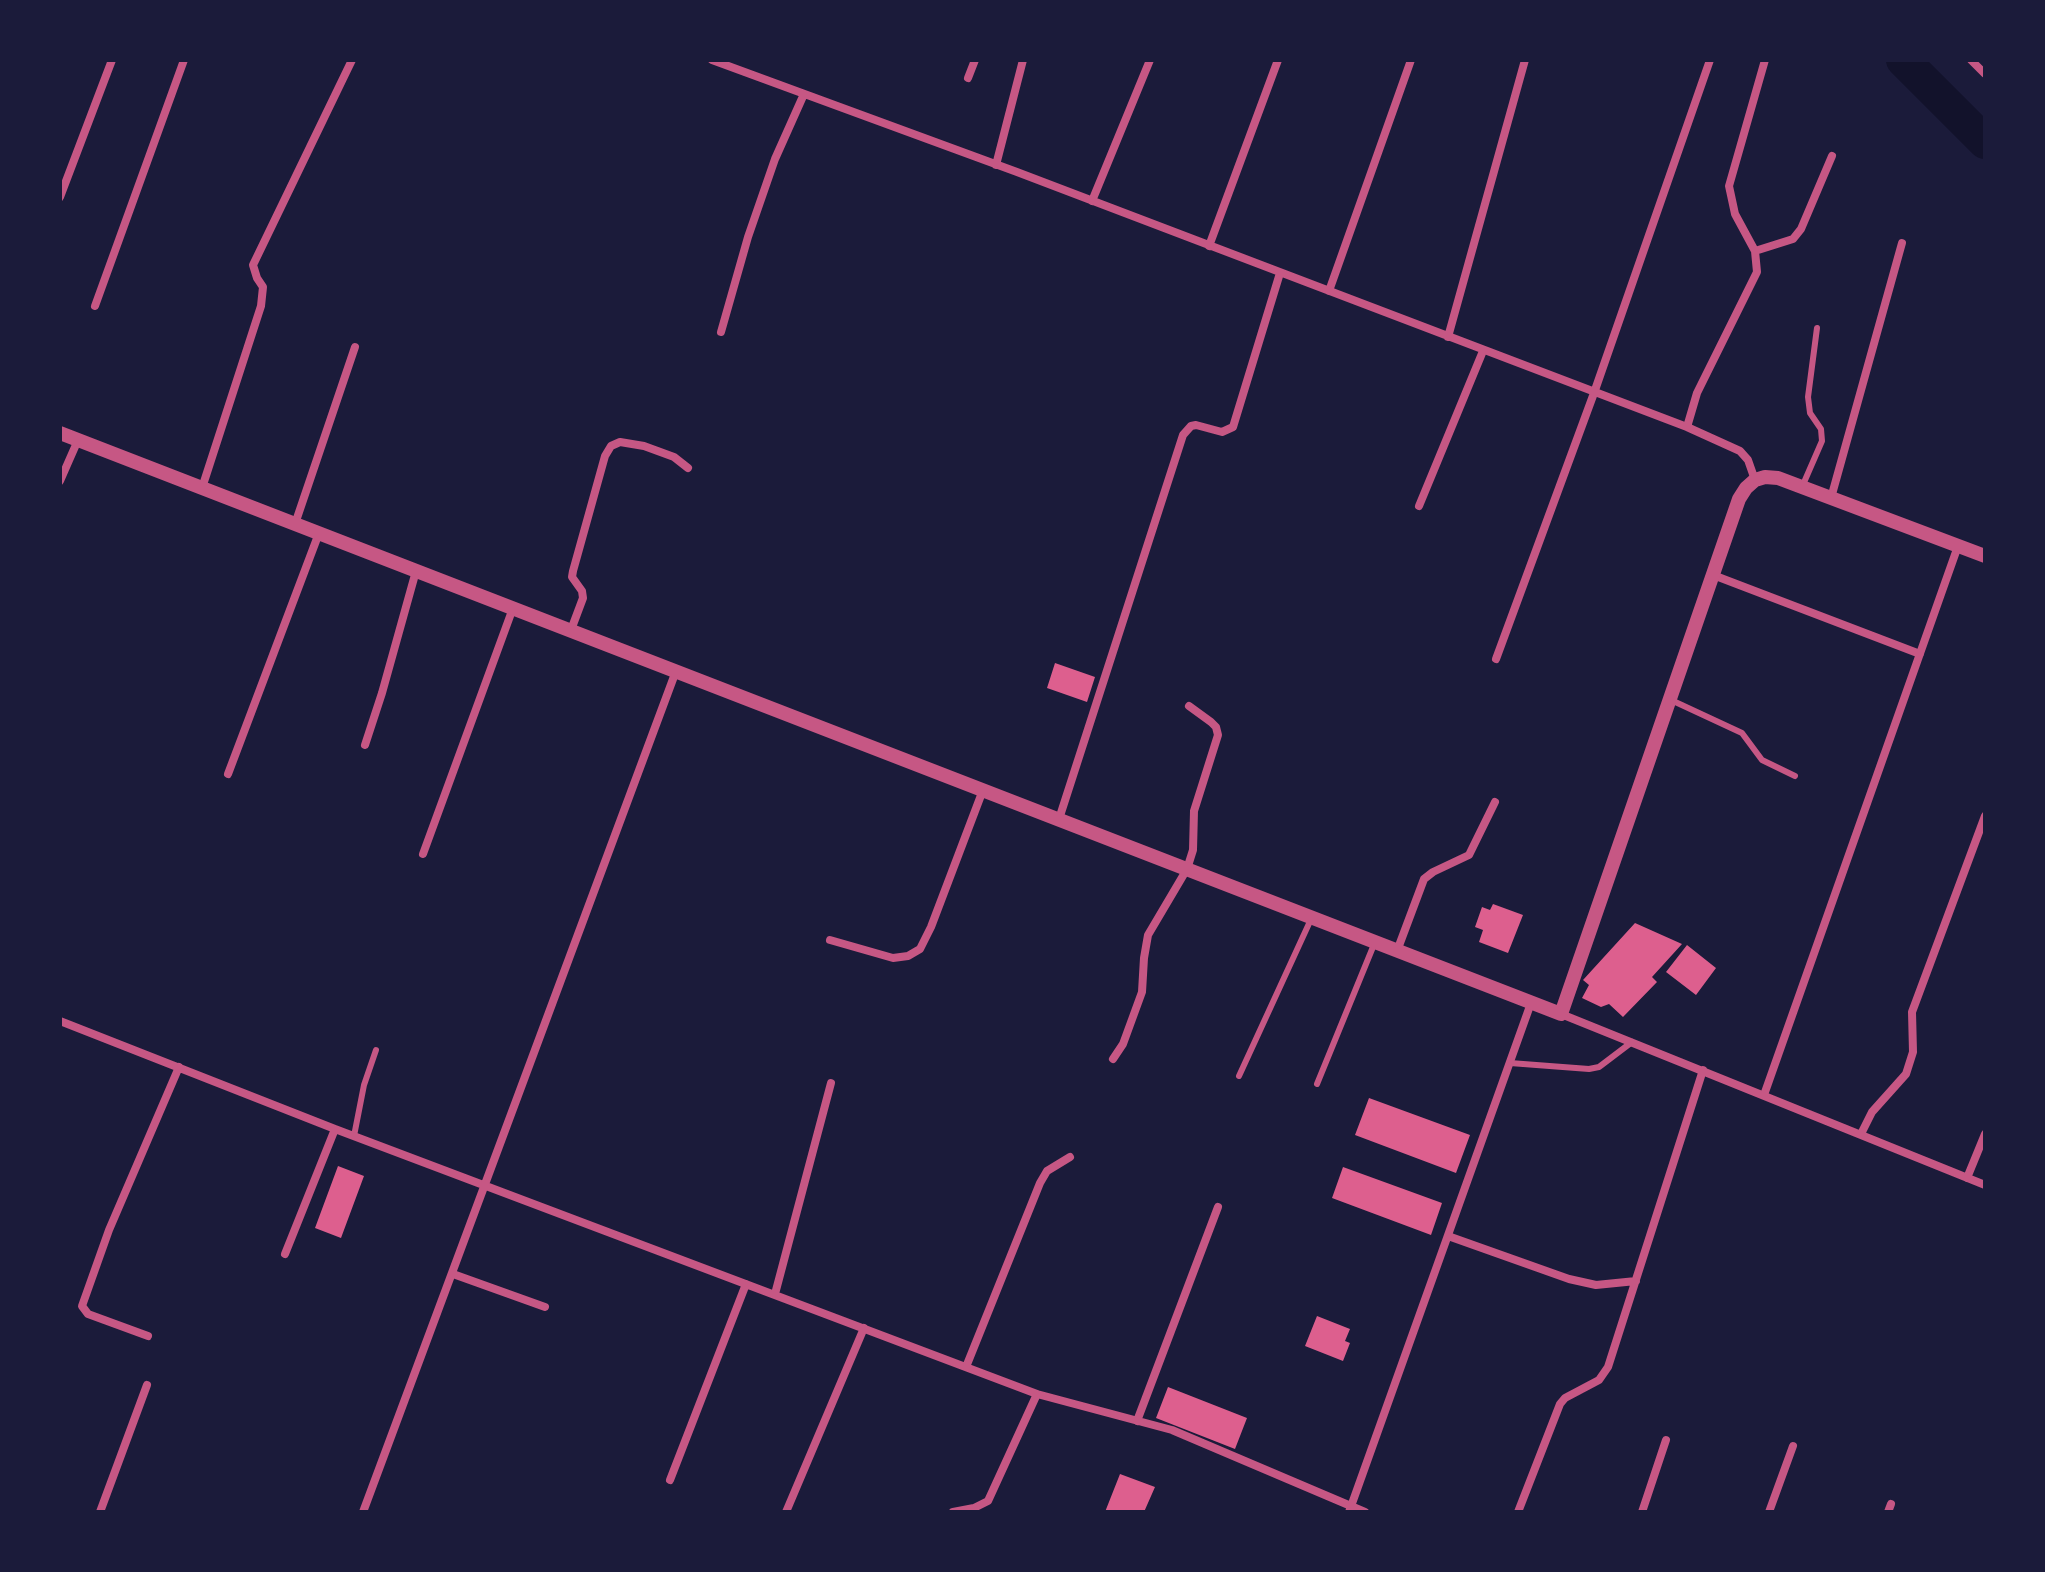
<!DOCTYPE html>
<style>
body{margin:0}
#map{position:relative;width:2045px;height:1572px;overflow:hidden;background:#1b1b3a;font-family:"Exo 2",sans-serif}
canvas{display:block}
.frame{position:absolute;inset:0;border:62px solid #1b1b3a;pointer-events:none}
</style>
<div id="map">
<canvas width="2045" height="1572"></canvas>
<div class="frame"></div>
</div>
<script>
const g = document.querySelector('canvas').getContext('2d');
g.lineJoin = 'round';
function shape(rows) {
  const path = new Path2D();
  for (const r of rows) {
    path.moveTo(r[0], r[1]);
    for (let i = 2; i < r.length; i += 2) path.lineTo(r[i], r[i + 1]);
  }
  return path;
}
function stroke(path, color, width, dash) {
  g.strokeStyle = color;
  g.lineWidth = width;
  g.lineCap = dash ? 'butt' : 'round';
  g.setLineDash(dash || []);
  g.stroke(path);
}
function fill(path, color) {
  g.fillStyle = color;
  g.fill(path, 'evenodd');
}
const river = shape([
 [1903,60,1985,142]
]);
const building = shape([
 [1055,663,1095,677,1087,702,1047,688],
 [1493,904,1523,915,1508,953,1479,942,1483,930,1475,927,1482,907,1490,910],
 [1635,923,1682,944,1652,977,1657,982,1623,1017,1609,1004,1601,1007,1582,998,1589,985,1583,980],
 [1687,945,1716,968,1696,995,1666,972],
 [1369,1098,1470,1135,1456,1173,1355,1135],
 [338,1166,364,1176,341,1238,315,1228],
 [1343,1167,1442,1203,1431,1235,1332,1198],
 [1317,1316,1350,1329,1345,1341,1350,1343,1343,1361,1305,1346],
 [1168,1387,1247,1418,1235,1449,1156,1418],
 [1120,1474,1155,1487,1144,1512,1105,1512]
]);
const service = shape([
 [1802,487,1822,441,1821,429,1810,413,1808,397,1817,328],
 [1671,700,1742,733,1762,760,1795,776],
 [1510,1063,1589,1069,1599,1067,1632,1042],
 [1239,1076,1312,917],
 [1317,1084,1375,942],
 [354,1136,364,1085,376,1050]
]);
const minor = shape([
 [712,60,1017,172,1687,427,1740,451,1748,460,1755,480],
 [1971,60,1985,74],
 [968,78,975,60],
 [996,165,1023,60],
 [60,197,112,60],
 [1092,201,1150,60],
 [1209,246,1278,60],
 [1755,251,1793,239,1801,229,1832,156],
 [1329,291,1411,60],
 [95,306,184,60],
 [721,332,748,237,775,159,804,94],
 [1448,337,1525,60],
 [1687,427,1697,393,1757,272,1755,251,1735,214,1729,186,1765,60],
 [60,481,78,440],
 [202,488,261,306,263,287,257,278,253,265,352,60],
 [1831,498,1902,243],
 [1419,506,1483,351],
 [295,524,355,347],
 [1713,575,1920,654],
 [571,630,583,598,582,591,572,577,573,571,605,456,611,446,620,442,644,446,674,457,688,468],
 [1496,659,1594,393,1710,60],
 [365,745,382,693,416,571],
 [228,774,319,533],
 [1059,819,1183,435,1191,426,1196,425,1222,432,1233,427,1280,273],
 [423,854,513,608],
 [830,940,893,958,908,956,920,949,931,927,983,790],
 [1397,951,1424,879,1433,872,1469,855,1495,802],
 [1561,1014,1985,1185],
 [60,1021,335,1129,1037,1394,1172,1430,1365,1512],
 [1113,1059,1123,1044,1142,992,1144,958,1148,935,1187,869,1193,850,1194,811,1218,735,1216,727,1211,722,1189,706],
 [1764,1095,1958,546],
 [1861,1134,1872,1112,1906,1074,1913,1052,1912,1012,1985,816],
 [1967,1178,1985,1134],
 [1448,1236,1569,1279,1596,1285,1636,1281],
 [285,1254,335,1129],
 [453,1274,545,1307],
 [775,1294,831,1083],
 [148,1336,88,1314,82,1306,109,1230,179,1067],
 [966,1367,1040,1183,1047,1171,1070,1157],
 [1137,1421,1218,1207],
 [670,1480,746,1284],
 [100,1512,147,1385],
 [363,1512,676,671],
 [786,1512,864,1328],
 [953,1512,974,1508,988,1501,1037,1394],
 [1349,1512,1531,1003],
 [1518,1512,1560,1404,1565,1398,1599,1380,1608,1367,1703,1070],
 [1642,1512,1666,1440],
 [1769,1512,1793,1446],
 [1888,1512,1891,1504]
]);
const tertiary = shape([
 [60,433,1561,1014,1739,499,1746,488,1755,480,1765,477,1778,478,1985,556]
]);
stroke(river, '#12122b', 34);
fill(building, '#dd5f8e');
stroke(service, '#c65784', 6);
stroke(minor, '#c65784', 8);
stroke(tertiary, '#c65784', 14);
</script>
